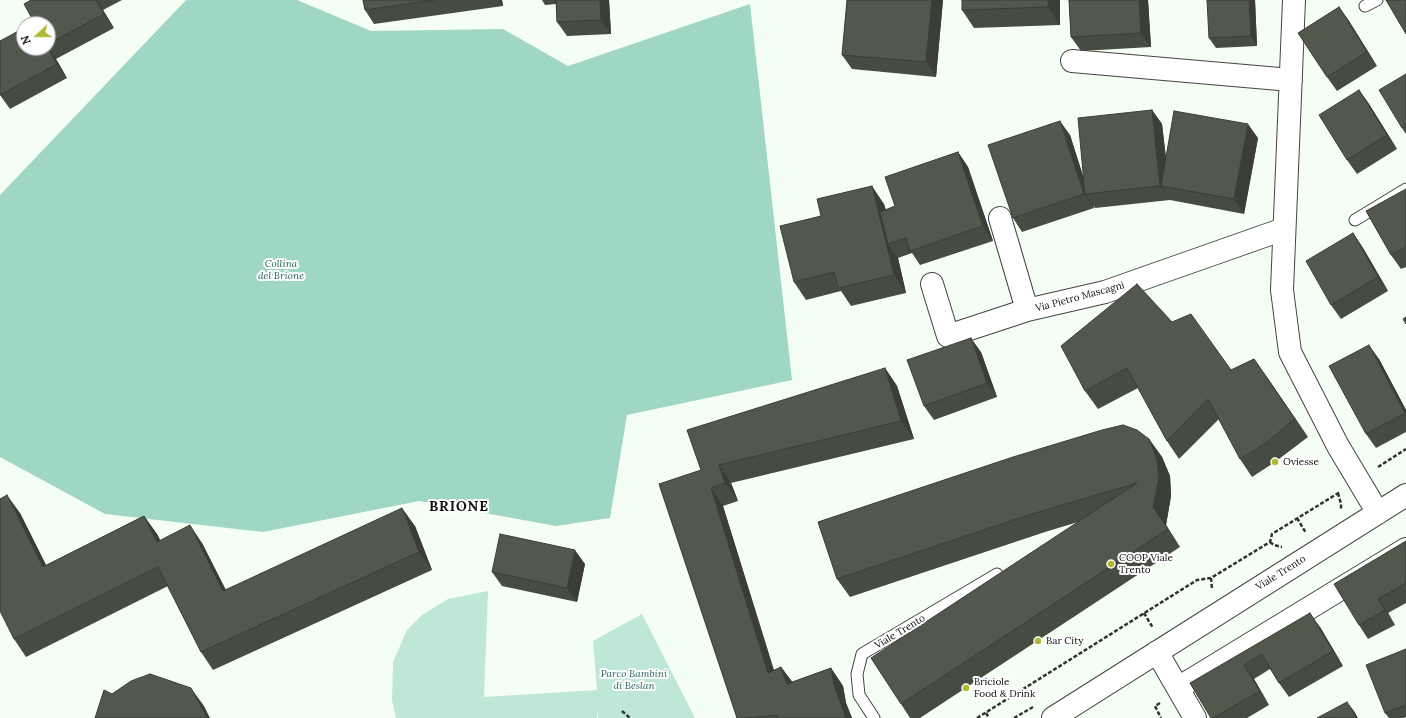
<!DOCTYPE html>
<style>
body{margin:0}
#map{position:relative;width:1406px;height:718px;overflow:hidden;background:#f5fef4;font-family:Lora,serif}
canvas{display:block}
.north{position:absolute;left:16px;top:16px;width:40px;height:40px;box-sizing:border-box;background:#fff;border:1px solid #9f9f9f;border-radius:50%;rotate:249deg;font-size:11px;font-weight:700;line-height:16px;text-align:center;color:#101010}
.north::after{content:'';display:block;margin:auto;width:14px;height:18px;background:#b1b831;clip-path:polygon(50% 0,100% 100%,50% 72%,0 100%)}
</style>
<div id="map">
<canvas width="1406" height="718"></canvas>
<div class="north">N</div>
</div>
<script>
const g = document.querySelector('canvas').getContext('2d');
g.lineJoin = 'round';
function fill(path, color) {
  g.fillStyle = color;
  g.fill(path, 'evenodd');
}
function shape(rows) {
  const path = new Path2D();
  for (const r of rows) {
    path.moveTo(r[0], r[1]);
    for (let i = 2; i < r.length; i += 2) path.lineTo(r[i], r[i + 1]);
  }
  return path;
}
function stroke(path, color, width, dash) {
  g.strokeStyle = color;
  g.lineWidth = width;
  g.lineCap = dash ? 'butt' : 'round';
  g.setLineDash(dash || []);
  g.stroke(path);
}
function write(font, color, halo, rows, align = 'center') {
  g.font = font + ' Lora,serif';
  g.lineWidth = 4;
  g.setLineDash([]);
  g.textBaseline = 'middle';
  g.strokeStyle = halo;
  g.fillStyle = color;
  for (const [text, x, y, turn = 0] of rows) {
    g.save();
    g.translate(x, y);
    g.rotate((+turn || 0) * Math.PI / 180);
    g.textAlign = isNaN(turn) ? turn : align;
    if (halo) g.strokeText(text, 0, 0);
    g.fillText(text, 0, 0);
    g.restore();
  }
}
const green = shape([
 [488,591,484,697,597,690,593,641,642,614,695,718,598,718,598,710,597,718,396,718,392,700,393,662,407,630,422,615,448,599]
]);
const forest = shape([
 [186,0,297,0,371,31,503,29,568,66,750,4,792,380,627,415,610,518,556,526,419,501,263,532,105,514,0,457,0,195]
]);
const path = shape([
 [1378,467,1406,449],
 [1338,493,1341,504,1341,510],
 [1297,518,1306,533],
 [1270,542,1274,545,1282,547],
 [1211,578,1212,589],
 [1144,613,1153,628],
 [1160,703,1155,706,1161,718],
 [622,711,630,718],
 [986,713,989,718],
 [977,718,1197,580,1211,578,1270,542,1272,534,1340,492],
 [1014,718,1033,707]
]);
const lane = shape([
 [1365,6,1377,0],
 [1355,220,1406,189],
 [874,718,859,695,857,674,862,654,997,574]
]);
const street = shape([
 [1294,0,1282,290,1290,352,1338,446,1378,513],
 [1072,61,1291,80],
 [1000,218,1027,310],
 [932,284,948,336,1027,310,1105,292,1284,229],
 [1157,652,1195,718],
 [1178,688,1406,549],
 [1053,718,1406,495]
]);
const wall = shape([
 [31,0,122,0,103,10,114,28,56,59,67,78,10,109,0,95,48,48,48,24,34,22],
 [363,0,502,0,503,6,374,24,365,10],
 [542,0,609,0,611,34,567,36,557,22,556,4,545,5],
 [847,0,943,0,936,77,852,69,842,55],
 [962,0,1060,0,1060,25,974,28,962,10],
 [1069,0,1148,0,1151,47,1081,51,1071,37],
 [1255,0,1257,46,1216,48,1209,38],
 [1339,7,1349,21,1377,66,1337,91,1327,77],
 [1406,74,1406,134,1402,128],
 [1359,90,1369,104,1397,149,1357,174,1347,160],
 [1152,110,1162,124,1166,157,1258,138,1244,214,1170,200,1095,208,1093,205,1094,208,1022,232,1013,218,1070,135,1083,177],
 [958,152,968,167,993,241,920,265,912,253,898,258,906,293,851,306,841,291,806,300,794,282,884,204,886,210,895,206],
 [1406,189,1406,267,1401,269,1391,255],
 [1353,233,1363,248,1388,291,1341,319,1331,305],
 [1172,322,1231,370,1254,359,1308,437,1275,462,1252,477,1240,459,1219,419,1179,459,1167,441,1138,388,1098,409,1085,391],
 [981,352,997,397,934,420,924,406],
 [1379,359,1406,410,1406,432,1376,448,1366,434],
 [885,368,897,386,914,439,731,483,738,501,723,506,774,670,781,667,792,682,831,668,843,686,846,703,852,718,737,718,701,470],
 [1149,439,1162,457,1170,476,1171,496,1166,525,1180,547,920,718,910,718,901,704,1078,522,1045,532,850,597,837,579],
 [20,513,46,565,144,516,157,534,160,540,202,543,226,590,415,526,432,570,213,670,201,652,168,586,26,657,14,639],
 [1406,541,1406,603,1388,613,1395,625,1368,639,1359,625],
 [585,564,577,602,502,586,492,572],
 [1320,627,1343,666,1289,697,1279,683,1270,669,1254,679,1269,705,1247,718,1211,718,1190,683],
 [1406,649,1406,717,1404,718,1389,718,1385,713]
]);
const shadedWall = shape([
 [96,0,97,0,103,10,114,28,104,14],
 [498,0,502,0,503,6],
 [600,0,609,0,611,34,601,20],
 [932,0,943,0,936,77,926,62],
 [1048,0,1060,0,1060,25,1048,7],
 [1139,0,1148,0,1151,47,1141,33],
 [1249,0,1255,0,1257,46,1251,36],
 [1339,7,1349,21,1377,66,1367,52],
 [48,47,56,59,67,78,57,64],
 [1359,90,1369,104,1397,149,1387,135],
 [1152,110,1162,124,1169,188,1161,186,1170,200,1160,186],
 [1060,121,1070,135,1089,194,1085,194,1093,205,1094,208,1084,194],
 [1248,124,1258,138,1244,214,1234,199],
 [958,152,968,167,993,241,983,226],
 [872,186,884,204,894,242,888,244,898,258,906,293,894,275],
 [1353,233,1363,248,1388,291,1378,277],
 [971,338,981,352,997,397,987,383],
 [1369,345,1379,359,1406,410,1406,414],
 [1254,359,1267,377,1308,437,1295,419],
 [885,368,897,386,914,439,901,421],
 [1149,439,1162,457,1170,476,1171,496,1166,525,1180,547,1153,507],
 [719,465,731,483,738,501,725,483],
 [711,488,723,506,780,691,768,673],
 [7,495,20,513,56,585,43,567],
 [402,508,415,526,432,570,419,552],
 [144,516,157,534,170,560,157,542],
 [190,525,202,543,235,609,223,591],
 [575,550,585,564,577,602,567,588],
 [1378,599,1388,613,1395,625,1385,610],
 [1310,613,1320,627,1343,666,1333,651],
 [1244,665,1254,679,1269,705,1260,691],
 [781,667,794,684,787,684],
 [831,668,843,686,846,703,852,718,846,718,834,685],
 [191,688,204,706,210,718,207,718],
 [1347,702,1354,711,1358,718,1356,718]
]);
const building = shape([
 [31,0,96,0,104,14,48,44,48,24,31,24,34,22,24,4,31,0],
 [363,0,435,0,365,10,363,0],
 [556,0,600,0,601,20,557,22,556,0],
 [847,0,932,0,926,62,842,55,847,0],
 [962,0,1048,0,1048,7,962,10,962,0],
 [1069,0,1139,0,1141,33,1071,37,1069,0],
 [1207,0,1249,0,1251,36,1209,38,1207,0],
 [1386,0,1406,0,1406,34,1386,0],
 [1339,7,1367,52,1327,77,1298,33,1339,7],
 [24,28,24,48,48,48,57,64,0,95,0,41,24,28],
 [1406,74,1406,126,1402,128,1379,90,1406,74],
 [1359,90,1387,135,1347,160,1319,115,1359,90],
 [1152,110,1160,186,1085,194,1078,118,1152,110],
 [1174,111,1248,124,1234,199,1161,186,1174,111],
 [1060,121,1084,194,1013,218,988,145,1060,121],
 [958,152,983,226,910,251,906,238,888,244,880,212,895,206,885,177,958,152],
 [872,186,894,275,838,288,834,272,794,282,780,226,821,216,817,199,872,186],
 [1406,189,1406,247,1391,255,1366,211,1406,189],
 [1353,233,1378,277,1331,305,1306,261,1353,233],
 [1137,284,1172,322,1191,314,1231,370,1254,359,1295,419,1263,445,1240,459,1208,399,1167,441,1127,368,1085,391,1061,346,1137,284],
 [1406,317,1406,324,1403,319,1406,317],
 [971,338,987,383,924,406,907,360,971,338],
 [1369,345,1405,413,1366,434,1329,366,1369,345],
 [885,368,901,421,719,465,725,483,711,488,768,673,781,667,787,684,831,668,834,685,846,718,778,718,777,715,746,718,737,718,659,484,701,470,687,430,885,368],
 [1123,425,1137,430,1149,439,1157,459,1159,478,1153,507,1168,529,901,704,871,658,1137,483,1032,514,837,579,818,522,1013,457,1102,430,1123,425],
 [7,495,43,567,144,516,157,542,190,525,223,591,402,508,419,552,201,652,158,567,14,639,0,611,0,499,7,495],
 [500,534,575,550,567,588,492,572,500,534],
 [1406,541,1406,583,1378,599,1385,610,1359,625,1334,584,1406,541],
 [1310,613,1333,651,1279,683,1262,654,1244,665,1260,691,1213,718,1211,718,1190,683,1310,613],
 [1406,649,1406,705,1385,713,1366,665,1406,649],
 [150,674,191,688,207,718,95,718,104,690,112,694,131,681,150,674],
 [1347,702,1356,718,1317,718,1347,702]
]);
const markers = [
 [1275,462,4,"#b1b831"],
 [1111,564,4,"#b1b831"],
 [1038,641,4,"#b1b831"],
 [966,688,4,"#b1b831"]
];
const parkNames = [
 ["Collina",281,264],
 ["del Brione",281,276],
 ["Parco Bambini",634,674],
 ["di Beslan",634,686]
];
const streetNames = [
 ["Via Pietro Mascagni",1080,297,-15],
 ["Viale Trento",1281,573,-32],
 ["Viale Trento",900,632,-31]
];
const poiNames = [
 ["Oviesse",1283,462],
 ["COOP Viale",1119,558],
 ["Trento",1119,570],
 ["Bar City",1046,641],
 ["Briciole",974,682],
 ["Food & Drink",974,694]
];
const districtNames = [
 ["BRIONE",459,507]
];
fill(green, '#bfe7d7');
fill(forest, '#a0d7c4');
stroke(lane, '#434343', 13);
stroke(street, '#434343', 24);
stroke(path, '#323232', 2.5, [4, 2]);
stroke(lane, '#fff', 11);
stroke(street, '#fff', 22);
fill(wall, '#474c42');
fill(shadedWall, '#3a3e36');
fill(building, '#53584d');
stroke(building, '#3a3e36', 1);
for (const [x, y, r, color] of markers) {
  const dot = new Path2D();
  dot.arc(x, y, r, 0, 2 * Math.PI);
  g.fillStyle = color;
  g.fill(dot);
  stroke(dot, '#fff', 1.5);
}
write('italic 10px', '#24655e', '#fff', parkNames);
write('10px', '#101010', '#fff', streetNames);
write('10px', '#101010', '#fff', poiNames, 'left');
g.letterSpacing = '1px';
write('bold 14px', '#101010', '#fff', districtNames);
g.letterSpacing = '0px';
</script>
